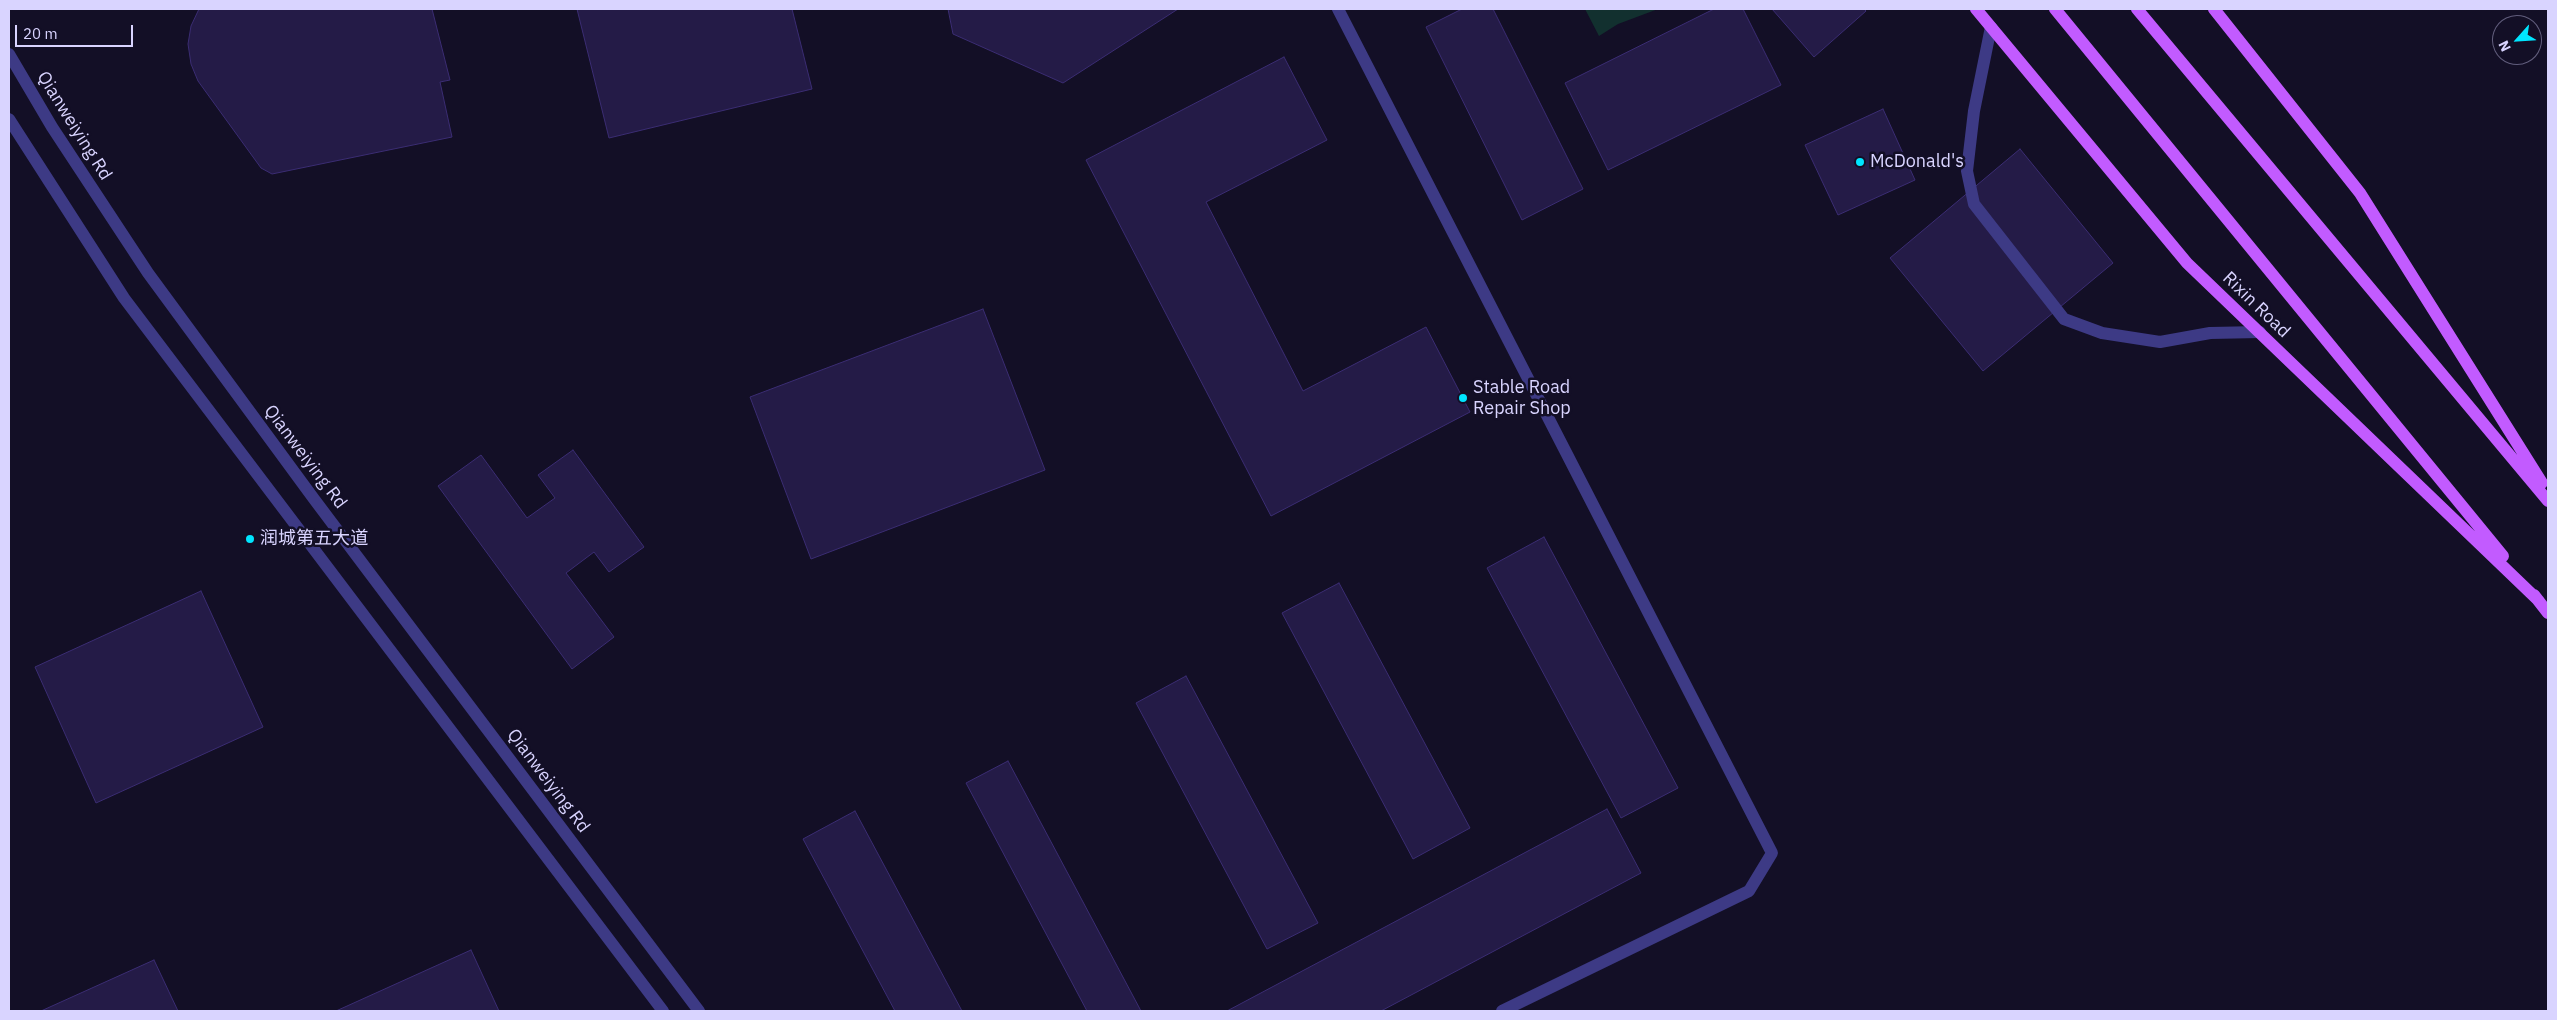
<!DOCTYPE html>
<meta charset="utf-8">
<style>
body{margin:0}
#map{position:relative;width:2557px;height:1020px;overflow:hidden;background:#130f26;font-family:"IBM Plex Sans",sans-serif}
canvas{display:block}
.frame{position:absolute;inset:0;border:10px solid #d9d4ff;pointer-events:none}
.north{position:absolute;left:2492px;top:15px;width:50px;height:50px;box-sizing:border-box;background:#130f26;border:1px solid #625e7d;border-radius:50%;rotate:244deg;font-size:14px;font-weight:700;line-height:20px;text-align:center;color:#d9d4ff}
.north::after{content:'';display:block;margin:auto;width:18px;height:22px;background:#00e5ff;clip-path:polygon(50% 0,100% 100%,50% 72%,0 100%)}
.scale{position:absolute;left:15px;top:25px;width:118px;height:22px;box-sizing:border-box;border:2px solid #d9d4ff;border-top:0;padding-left:6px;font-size:15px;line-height:18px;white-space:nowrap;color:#d9d4ff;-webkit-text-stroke:4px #130f26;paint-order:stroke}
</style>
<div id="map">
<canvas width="2557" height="1020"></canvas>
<div class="frame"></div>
<div class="north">N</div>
<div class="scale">20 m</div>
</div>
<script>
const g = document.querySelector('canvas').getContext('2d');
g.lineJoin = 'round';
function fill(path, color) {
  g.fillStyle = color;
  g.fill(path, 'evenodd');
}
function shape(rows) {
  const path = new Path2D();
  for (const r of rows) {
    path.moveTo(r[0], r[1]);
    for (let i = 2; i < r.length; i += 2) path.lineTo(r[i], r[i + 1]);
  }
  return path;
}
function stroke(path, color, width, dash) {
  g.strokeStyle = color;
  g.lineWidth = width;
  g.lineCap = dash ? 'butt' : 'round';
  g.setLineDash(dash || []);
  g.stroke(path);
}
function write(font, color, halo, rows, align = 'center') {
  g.font = font + ' "IBM Plex Sans","Noto Sans SC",sans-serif';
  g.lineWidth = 5;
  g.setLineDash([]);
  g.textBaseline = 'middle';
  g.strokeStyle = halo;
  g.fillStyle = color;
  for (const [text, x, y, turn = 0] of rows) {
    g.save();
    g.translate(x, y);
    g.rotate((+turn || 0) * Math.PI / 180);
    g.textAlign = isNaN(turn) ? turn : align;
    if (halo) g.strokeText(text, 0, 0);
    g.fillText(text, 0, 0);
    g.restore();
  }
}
const green = shape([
 [1585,9,1658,9,1618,24,1599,36]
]);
const building = shape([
 [199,9,432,9,450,80,440,82,452,137,272,174,261,168,198,81,191,64,188,44,191,26,199,9],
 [577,9,792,9,812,89,609,138,577,9],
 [948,9,1178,9,1063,83,953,34,948,9],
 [1462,9,1493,9,1583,189,1522,220,1426,27,1462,9],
 [1714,9,1743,9,1781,85,1608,170,1565,83,1714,9],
 [1772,9,1864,9,1866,11,1814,57,1772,9],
 [1284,57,1327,140,1206,202,1303,391,1426,327,1470,412,1271,516,1086,160,1284,57],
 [1883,109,1915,180,1838,215,1805,145,1883,109],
 [2020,149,2113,263,1983,371,1890,258,2020,149],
 [983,309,1045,470,811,559,750,397,983,309],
 [573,450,644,547,609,572,594,552,566,573,614,637,572,669,438,486,481,455,527,518,555,498,538,475,573,450],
 [1544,537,1678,788,1621,818,1487,568,1544,537],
 [1339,583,1470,828,1413,859,1282,613,1339,583],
 [201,591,263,727,96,803,35,667,201,591],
 [1186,676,1318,923,1267,949,1136,703,1186,676],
 [1008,761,1141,1011,1087,1011,966,783,1008,761],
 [1607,809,1641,873,1381,1011,1227,1011,1607,809],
 [855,811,962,1011,895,1011,803,839,855,811],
 [471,950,499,1011,336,1011,471,950],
 [154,960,178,1011,41,1011,154,960]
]);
const minor = shape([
 [1338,9,1772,853,1749,891,1502,1011],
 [1991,27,1974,111,1967,171,1974,204,2064,319,2102,333,2160,342,2210,333,2260,332],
 [9,54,52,127,148,273,314,499,699,1011],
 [9,119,124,298,663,1011]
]);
const major = shape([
 [1976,9,2187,263,2539,601],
 [2055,9,2503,556],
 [2137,9,2548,501],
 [2214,9,2360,193,2542,483],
 [2534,595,2548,613]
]);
const markers = [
 [1860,162,5,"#00e5ff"],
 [1463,398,5,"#00e5ff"],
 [250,539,5,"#00e5ff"]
];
const streetNames = [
 ["Qianweiying Rd",74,126,58],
 ["Rixin Road",2256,305,44],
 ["Qianweiying Rd",305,457,53],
 ["Qianweiying Rd",548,781,53]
];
const poiNames = [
 ["McDonald's",1870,162],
 ["Stable Road",1473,388],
 ["Repair Shop",1473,409],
 ["润城第五大道",260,539]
];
fill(green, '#12302f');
fill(building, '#241b47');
stroke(building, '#3b2d73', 1);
stroke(minor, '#3d3a85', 12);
stroke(major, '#c25bff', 12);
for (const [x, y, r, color] of markers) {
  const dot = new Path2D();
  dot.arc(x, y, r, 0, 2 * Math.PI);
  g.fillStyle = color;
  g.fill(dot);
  stroke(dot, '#130f26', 2);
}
write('18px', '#d9d4ff', '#130f26', streetNames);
write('18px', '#d9d4ff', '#130f26', poiNames, 'left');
</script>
